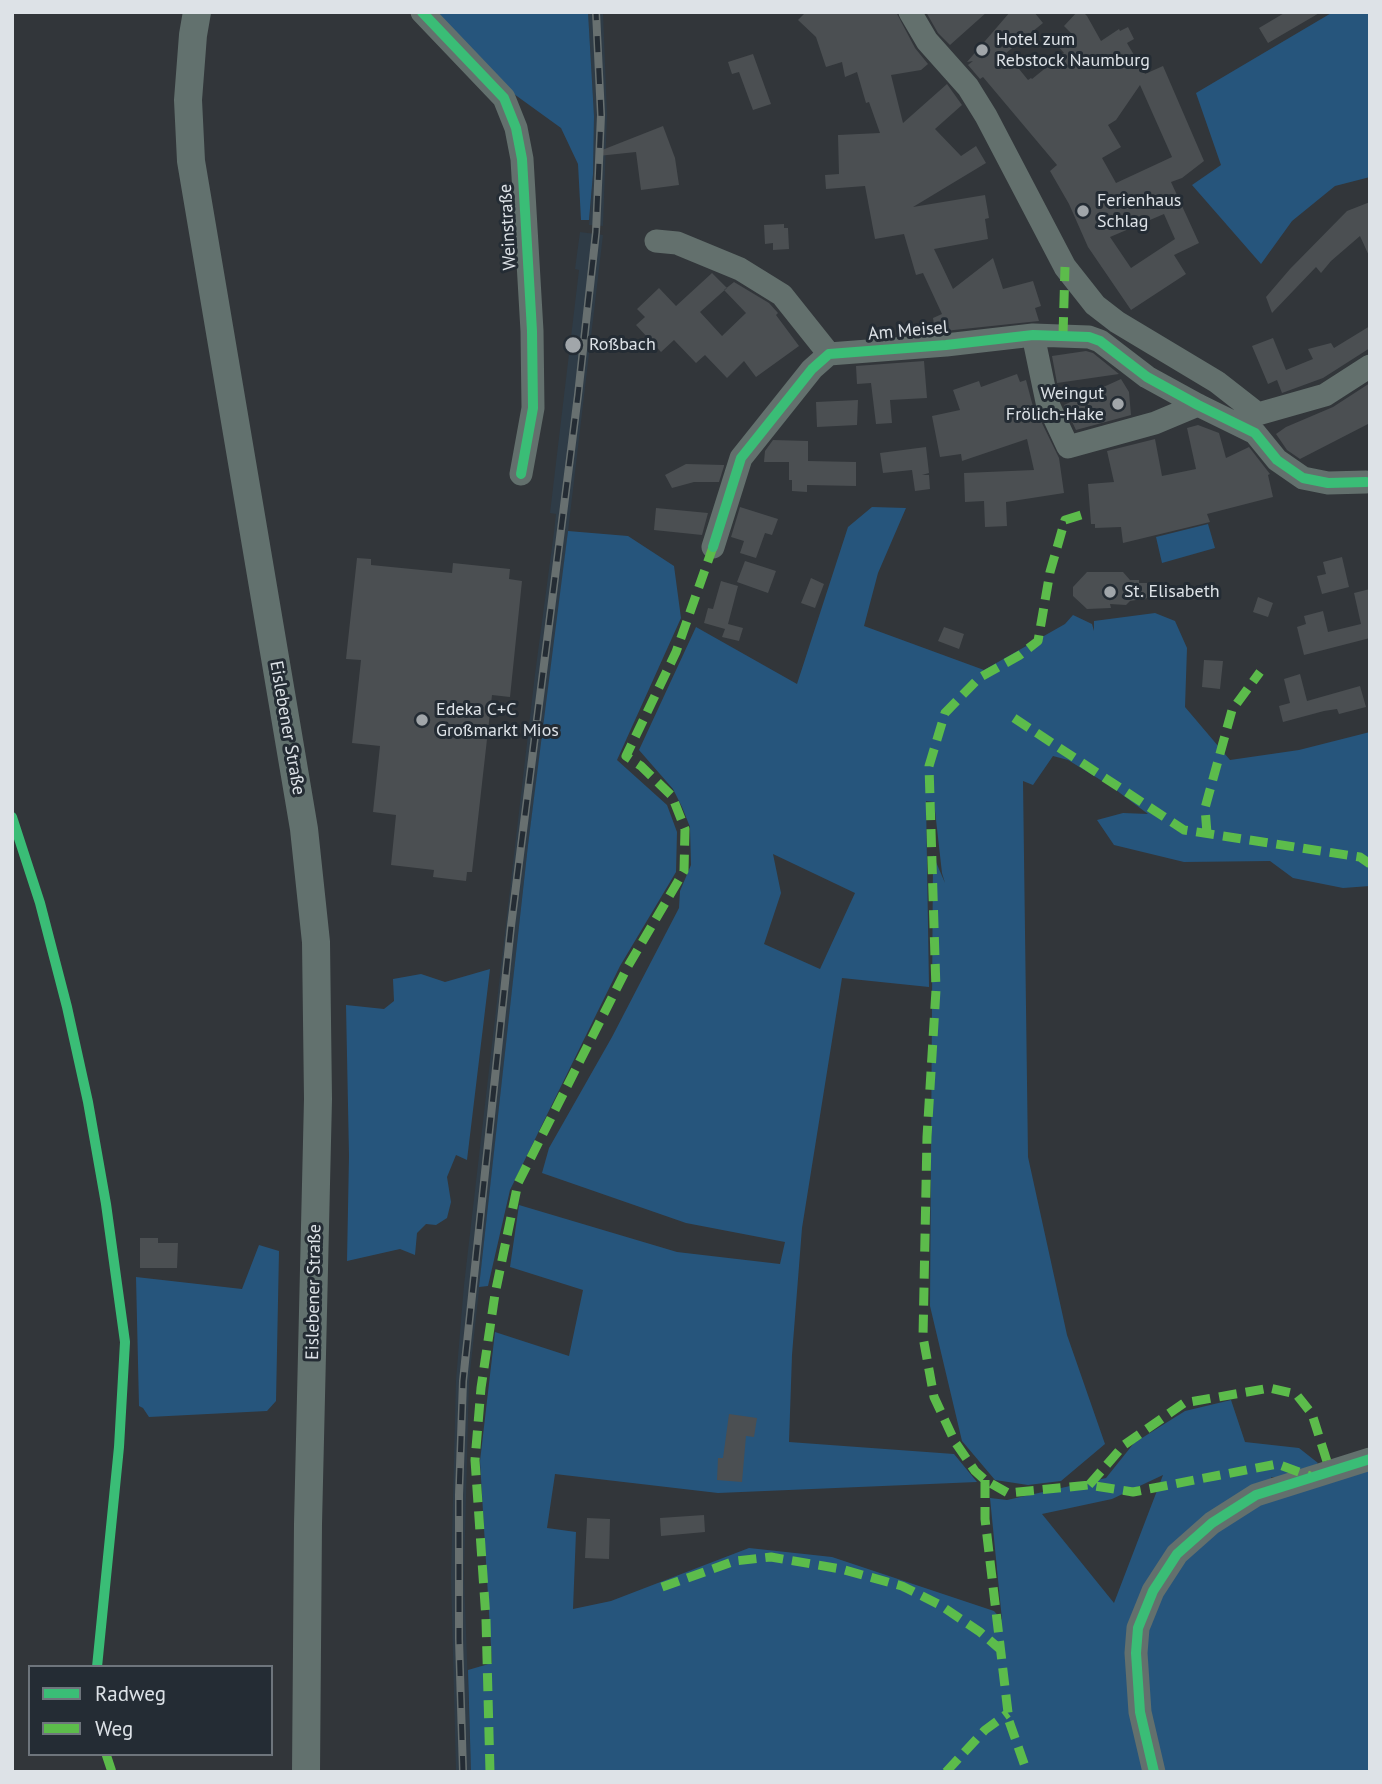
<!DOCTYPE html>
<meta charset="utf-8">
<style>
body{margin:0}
#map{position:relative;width:1382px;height:1784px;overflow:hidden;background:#32363a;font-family:"PT Sans",sans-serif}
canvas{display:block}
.frame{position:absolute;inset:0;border:14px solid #dde2e7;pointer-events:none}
.legend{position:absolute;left:28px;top:1665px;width:245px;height:91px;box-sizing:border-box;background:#242c34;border:2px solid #6e757c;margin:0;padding:9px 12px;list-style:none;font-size:21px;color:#dde2e7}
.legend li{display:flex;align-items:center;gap:14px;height:35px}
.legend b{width:35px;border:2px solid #6e757c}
</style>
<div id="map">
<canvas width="1382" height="1784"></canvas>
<div class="frame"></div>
<ul class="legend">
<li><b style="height:9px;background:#3abd76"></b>Radweg</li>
<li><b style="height:9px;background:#5cbc4b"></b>Weg</li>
</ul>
</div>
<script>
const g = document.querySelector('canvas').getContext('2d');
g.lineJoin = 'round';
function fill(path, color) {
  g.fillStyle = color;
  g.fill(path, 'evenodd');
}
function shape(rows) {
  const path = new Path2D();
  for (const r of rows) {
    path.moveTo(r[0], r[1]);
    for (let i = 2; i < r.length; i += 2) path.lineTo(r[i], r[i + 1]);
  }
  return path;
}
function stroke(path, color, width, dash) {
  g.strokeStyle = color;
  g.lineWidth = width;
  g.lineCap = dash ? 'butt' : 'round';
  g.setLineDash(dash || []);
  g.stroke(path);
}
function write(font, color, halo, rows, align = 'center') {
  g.font = font + ' "PT Sans",sans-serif';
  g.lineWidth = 6;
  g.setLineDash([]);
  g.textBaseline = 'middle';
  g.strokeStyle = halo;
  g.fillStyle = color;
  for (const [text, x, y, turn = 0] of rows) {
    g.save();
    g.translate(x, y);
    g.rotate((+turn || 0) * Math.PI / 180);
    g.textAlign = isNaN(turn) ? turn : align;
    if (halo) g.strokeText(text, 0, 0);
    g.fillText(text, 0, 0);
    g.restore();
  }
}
const built = shape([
 [588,12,603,12,607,115,603,226,589,225,593,174,594,116],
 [580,232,603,235,551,676,528,845,469,1381,464,1575,471,1772,456,1772,451,1576,456,1380,464,1285,535,674,554,532,556,514,550,513,579,270,575,269]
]);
const green = shape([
 [431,12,588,12,594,116,593,174,589,220,581,220,578,164,561,128,514,94],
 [1333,12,1370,12,1370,177,1335,186,1292,221,1261,264,1192,185,1221,165,1196,93],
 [872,507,906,508,878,573,864,626,984,670,1065,624,1073,615,1092,624,1094,631,1094,621,1155,613,1175,621,1187,648,1185,707,1230,760,1299,750,1370,732,1370,886,1343,888,1293,878,1270,861,1184,862,1114,845,1097,820,1123,813,1148,814,1112,787,1068,760,1053,756,1033,785,1023,781,1028,1157,1067,1335,1105,1444,1061,1481,1028,1485,995,1480,962,1441,930,1306,933,855,945,883,942,873,934,802,926,801,929,987,842,978,802,1228,792,1355,789,1442,954,1454,977,1482,718,1493,555,1474,547,1528,576,1532,573,1609,611,1601,749,1548,832,1557,994,1611,1002,1620,990,1498,1007,1500,1106,1478,1134,1443,1185,1411,1231,1400,1245,1442,1299,1448,1318,1463,1296,1480,1271,1477,1276,1488,1370,1469,1370,1772,471,1772,468,1670,492,1663,480,1461,495,1332,569,1356,583,1290,510,1267,519,1205,677,1252,780,1264,785,1242,686,1223,542,1173,549,1148,612,1037,679,908,680,891,691,865,690,827,682,807,673,789,639,750,696,627,797,684,848,527],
 [773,854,855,893,820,969,764,944,781,893],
 [1163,1475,1114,1603,1042,1514,1112,1499],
 [1208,524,1215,548,1162,563,1156,537],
 [568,531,628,536,674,566,681,618,617,760,667,805,677,832,676,872,620,966,510,1190,488,1286,479,1287,528,845],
 [490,969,467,1160,456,1155,447,1177,451,1202,447,1218,436,1225,426,1224,417,1233,415,1255,400,1249,347,1261,349,1156,346,1005,384,1009,394,1001,393,979,421,974,445,982],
 [259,1245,279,1251,276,1401,267,1411,149,1417,143,1408,139,1406,136,1277,242,1289]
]);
const building = shape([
 [806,12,896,12,915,48,928,64,921,70,891,75,903,123,947,84,962,105,935,129,961,156,976,146,986,163,913,207,985,195,989,218,985,219,988,239,934,249,953,289,993,258,1003,289,1033,281,1041,306,1035,308,1039,321,935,332,933,318,942,314,923,273,916,275,904,234,875,239,865,186,826,189,825,175,839,174,838,135,880,133,869,102,866,103,857,72,845,77,842,62,826,67,816,37,798,20],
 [926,12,987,12,950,45,938,33],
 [1010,12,1034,12,1043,23,1006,53,1028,80,1031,78,1032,79,1064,53,1058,46,1072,34,1064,26,1077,12,1083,12,1087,16,1101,41,1119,29,1120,31,1128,27,1134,39,1127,43,1145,74,1163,66,1204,161,1182,178,1171,182,1199,243,1174,255,1186,274,1131,310,1088,247,1069,204,1050,171,1057,165,983,77,980,79,968,65,973,61,967,62],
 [1140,85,1172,157,1116,183,1102,158,1121,147,1108,125,1116,120],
 [1164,214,1175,239,1131,268,1110,237],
 [1286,12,1321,12,1268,43,1259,28],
 [753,54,771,104,753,110,739,72,732,74,728,62],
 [663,126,675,158,679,185,641,190,636,152,598,156,597,152],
 [1370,202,1370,258,1360,236,1331,261,1321,273,1316,267,1272,313,1266,297,1290,269,1347,211],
 [784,224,784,228,788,228,789,249,773,250,773,243,765,244,764,225],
 [712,273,727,288,700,312,722,336,746,313,724,290,734,282,769,303,778,313,776,315,799,346,756,377,744,361,727,378,705,355,696,363,674,340,661,352,636,325,645,317,637,309,659,288,676,306],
 [1370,326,1370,348,1323,378,1282,393,1277,380,1268,384,1252,346,1273,338,1286,370,1313,359,1308,349,1331,343,1334,348],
 [1086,351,1093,353,1119,374,1057,383,1052,356],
 [924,361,927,398,890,400,892,423,876,424,871,383,857,384,856,366],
 [1017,374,1020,382,1026,380,1036,418,1039,417,1059,458,1064,493,1006,502,1007,526,985,527,984,501,965,502,964,473,1034,470,1027,439,962,461,961,454,940,457,932,416,960,410,953,390,979,381,981,387],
 [1121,379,1129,392,1131,415,1076,430,1064,405],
 [1370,383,1370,423,1300,459,1287,450,1276,434,1286,427,1333,407],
 [858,400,857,425,817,427,816,402],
 [1198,425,1219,433,1226,458,1249,447,1270,474,1268,475,1273,497,1207,514,1210,522,1123,543,1121,527,1095,528,1095,524,1091,524,1088,484,1114,482,1107,451,1155,439,1162,476,1196,469,1187,428],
 [773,440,808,441,808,461,856,462,856,486,807,485,807,492,792,491,792,480,789,480,789,462,764,462,765,451],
 [926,447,929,473,922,475,929,475,930,489,915,491,912,470,883,473,880,453],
 [686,464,724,465,724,466,719,482,694,482,672,488,665,475],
 [740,507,778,519,772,535,765,533,756,558,740,553,744,541,731,537],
 [656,508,708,513,702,535,654,530],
 [1342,557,1349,587,1322,594,1317,576,1326,574,1323,562],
 [357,558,371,559,371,565,452,573,453,563,510,569,509,579,522,581,510,697,492,695,472,872,467,872,466,881,433,877,434,870,391,865,396,815,373,812,380,746,352,743,361,660,346,659],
 [745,561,776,571,768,593,737,582],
 [1087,572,1123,572,1130,580,1139,580,1139,583,1147,583,1148,598,1130,601,1126,605,1110,604,1111,608,1087,609,1073,596,1073,587],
 [811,578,824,584,815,608,801,603],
 [721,581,738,586,728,624,743,628,739,641,722,637,725,629,704,623,708,608,713,609],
 [1370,589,1370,638,1304,655,1297,627,1306,624,1304,616,1323,611,1328,632,1361,624,1354,593],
 [1258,597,1273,603,1268,617,1253,612],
 [944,627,964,634,959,649,938,641],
 [1204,660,1223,661,1220,689,1202,687],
 [1300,674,1307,701,1360,686,1366,707,1339,714,1337,709,1324,711,1283,722,1279,706,1290,703,1284,679],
 [140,1238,158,1238,158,1243,178,1243,177,1268,140,1268],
 [729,1414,757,1418,754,1437,746,1436,742,1482,717,1480,718,1458,723,1458],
 [704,1515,705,1532,661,1536,660,1518],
 [587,1518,610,1519,609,1559,585,1558]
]);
const minor = shape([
 [422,12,504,98,516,128,522,159,532,331,533,408,521,474],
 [910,12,927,41,968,87,986,116,1065,267,1095,305,1117,322,1217,382,1258,414],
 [656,241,677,243,740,269,782,295,829,354],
 [1033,335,1047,402,1068,447,1155,423,1198,405],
 [1258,414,1325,395,1370,366],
 [713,547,741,458,812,369,829,354,946,345,1033,335,1089,337,1100,341,1147,377,1198,405,1255,433,1277,460,1303,478,1328,483,1366,482],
 [1154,1772,1140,1712,1136,1653,1138,1628,1153,1591,1177,1554,1212,1523,1256,1495,1370,1459]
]);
const major = shape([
 [197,12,193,35,188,100,191,161,304,829,316,942,318,1099,308,1524,306,1772]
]);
const rail = shape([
 [463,1772,459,1639,459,1495,463,1381,511,926,578,395,596,232,601,115,596,12]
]);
const quiet = shape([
 [1063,335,1065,267],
 [1081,515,1065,520,1050,572,1038,641,1020,655,979,678,945,713,929,766,936,990,927,1137,923,1337,934,1397,955,1442,975,1471,985,1480,1008,1493,1089,1485,1133,1492,1277,1464,1310,1476],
 [1014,718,1184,830,1360,857,1370,864],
 [1207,833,1205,808,1232,710,1260,672],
 [985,1480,985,1519,1009,1721,1027,1772],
 [1089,1485,1124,1445,1184,1403,1270,1388,1296,1394,1312,1414,1330,1471],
 [662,1587,735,1561,771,1557,841,1569,902,1586,940,1605,980,1632,1001,1650],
 [106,1754,112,1772],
 [490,1772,486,1619,475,1460,481,1388,495,1294,518,1183,628,966,684,871,685,829,672,796,641,766,626,756,676,652,713,547],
 [946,1772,985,1730,1008,1713]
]);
const cycleway = shape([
 [422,12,504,98,516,128,522,159,532,331,533,408,521,474],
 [713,547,741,458,812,369,829,354,946,345,1033,335,1089,337,1100,341,1147,377,1198,405,1255,433,1277,460,1303,478,1328,483,1366,482],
 [12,817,40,903,67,1007,88,1102,106,1204,125,1342,119,1447,97,1667],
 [1154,1772,1140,1712,1136,1653,1138,1628,1153,1591,1177,1554,1212,1523,1256,1495,1370,1459]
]);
const markers = [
 [982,50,7,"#a1a6aa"],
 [1083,211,7,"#a1a6aa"],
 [573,345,9,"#a1a6aa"],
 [1118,404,7,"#a1a6aa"],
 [1110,592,7,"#a1a6aa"],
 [422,720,7,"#a1a6aa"]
];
const poiNames = [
 ["Hotel zum",996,40],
 ["Rebstock Naumburg",996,61],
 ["Ferienhaus",1097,201],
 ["Schlag",1097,222],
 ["Roßbach",589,345],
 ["Weingut",1104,394,"right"],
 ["Frölich-Hake",1104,415,"right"],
 ["St. Elisabeth",1124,592],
 ["Edeka C+C",436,710],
 ["Großmarkt Mios",436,731]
];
const streetNames = [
 ["Weinstraße",508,227,-93],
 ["Am Meisel",908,331,-5],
 ["Eislebener Straße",287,728,80],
 ["Eislebener Straße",314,1292,-89]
];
fill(built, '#2f3c47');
fill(green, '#26557c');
fill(building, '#4b4f52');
stroke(minor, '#63706d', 23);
stroke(major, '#62716e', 28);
stroke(rail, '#687070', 8);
stroke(rail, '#242c34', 5, [16]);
stroke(quiet, '#5cbc4b', 9, [18, 9]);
stroke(cycleway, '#3abd76', 10);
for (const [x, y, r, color] of markers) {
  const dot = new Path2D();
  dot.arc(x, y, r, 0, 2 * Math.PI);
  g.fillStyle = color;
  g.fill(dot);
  stroke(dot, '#242c34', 2.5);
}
write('18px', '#dde2e7', '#242c34', poiNames, 'left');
write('18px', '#dde2e7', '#242c34', streetNames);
</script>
